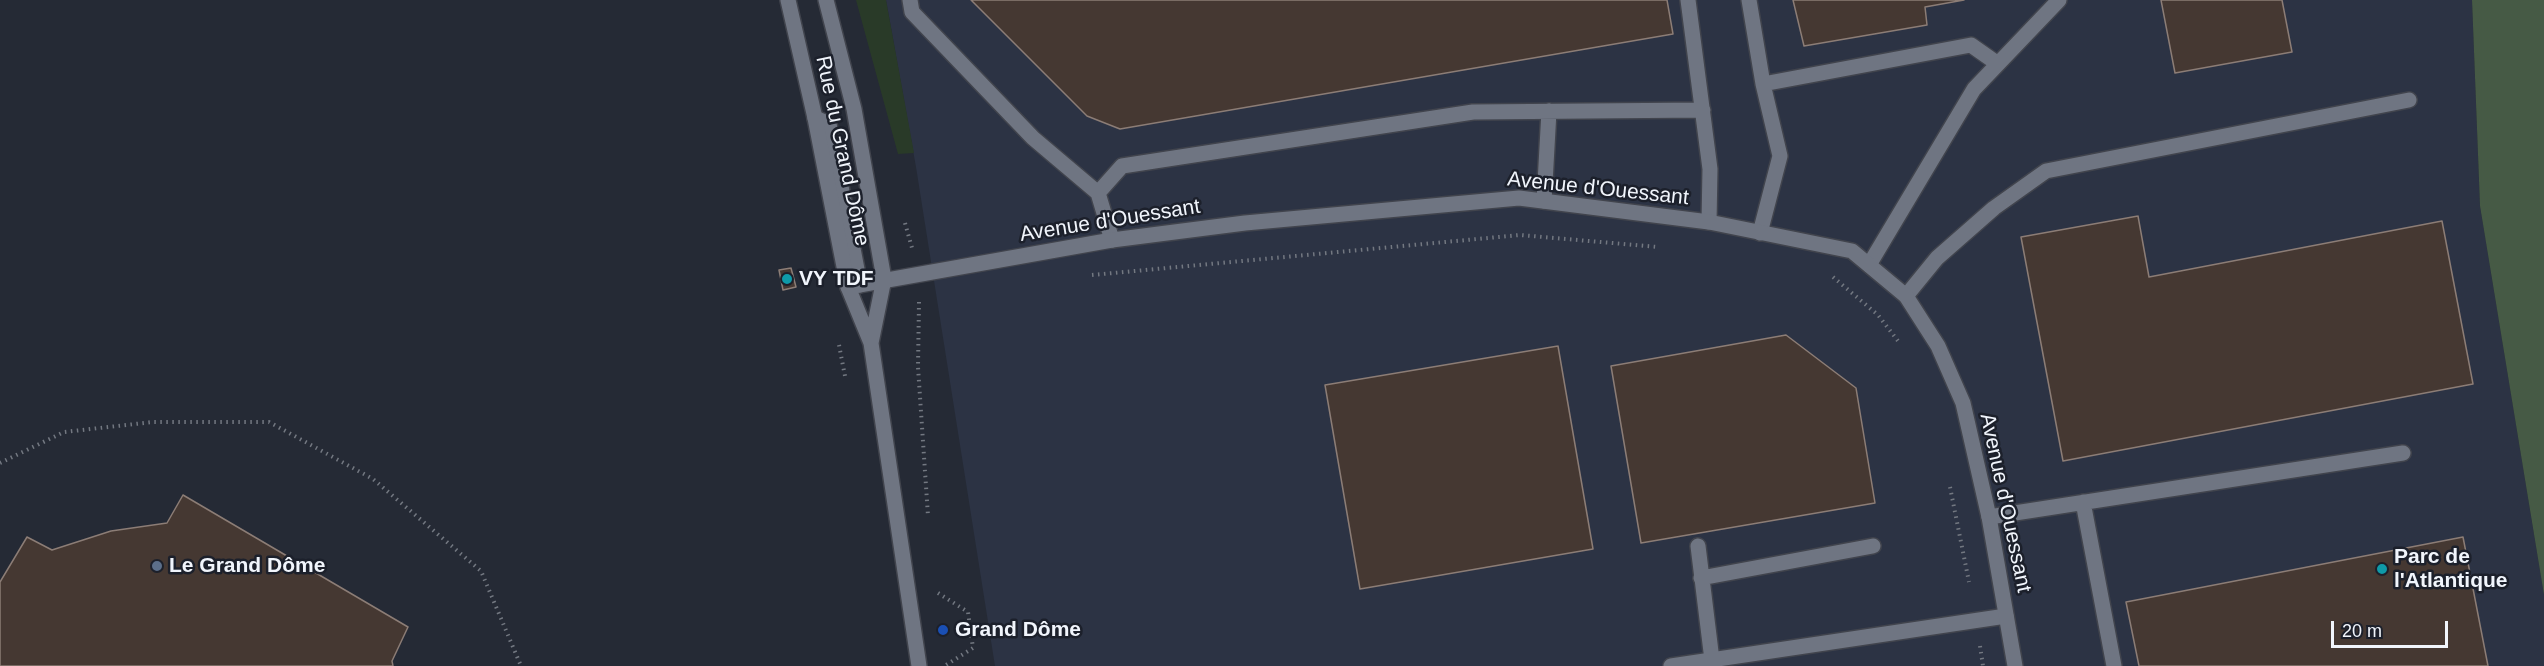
<!DOCTYPE html>
<meta charset="utf-8">
<style>
body{margin:0}
#map{position:relative;width:2544px;height:666px;overflow:hidden;background:#252a35;font-family:Helvetica,sans-serif}
canvas{display:block}
.scale{position:absolute;left:2331px;top:621px;width:117px;height:27px;box-sizing:border-box;border:3px solid #f1f5fc;border-top:0;padding-left:8px;font-size:18px;line-height:21px;white-space:nowrap;color:#f1f5fc;-webkit-text-stroke:4px #1c202b;paint-order:stroke}
</style>
<div id="map">
<canvas width="2544" height="666"></canvas>
<div class="scale">20 m</div>
</div>
<script>
const g = document.querySelector('canvas').getContext('2d');
g.lineJoin = 'round';
function fill(path, color) {
  g.fillStyle = color;
  g.fill(path, 'evenodd');
}
function shape(rows) {
  const path = new Path2D();
  for (const r of rows) {
    path.moveTo(r[0], r[1]);
    for (let i = 2; i < r.length; i += 2) path.lineTo(r[i], r[i + 1]);
  }
  return path;
}
function stroke(path, color, width, dash) {
  g.strokeStyle = color;
  g.lineWidth = width;
  g.lineCap = dash ? 'butt' : 'round';
  g.setLineDash(dash || []);
  g.stroke(path);
}
function write(font, color, halo, rows, align = 'center') {
  g.font = font + ' Helvetica,sans-serif';
  g.lineWidth = 5;
  g.setLineDash([]);
  g.textBaseline = 'middle';
  g.strokeStyle = halo;
  g.fillStyle = color;
  for (const [text, x, y, turn = 0] of rows) {
    g.save();
    g.translate(x, y);
    g.rotate((+turn || 0) * Math.PI / 180);
    g.textAlign = isNaN(turn) ? turn : align;
    if (halo) g.strokeText(text, 0, 0);
    g.fillText(text, 0, 0);
    g.restore();
  }
}
const built = shape([
 [886,0,2472,0,2480,206,2544,595,2544,666,995,666,916,167]
]);
const green = shape([
 [856,0,886,0,914,153,898,154]
]);
const forest = shape([
 [2472,0,2544,0,2544,595,2480,206]
]);
const building = shape([
 [971,0,1667,0,1673,34,1120,129,1087,116,971,0],
 [1793,0,1964,0,1925,7,1927,25,1804,46,1793,0],
 [2161,0,2282,0,2292,52,2175,73,2161,0],
 [2138,216,2149,277,2442,221,2473,384,2063,461,2021,237,2138,216],
 [791,268,796,287,783,290,779,270,791,268],
 [1786,335,1856,388,1875,503,1641,543,1611,366,1786,335],
 [1558,346,1593,549,1360,589,1325,385,1558,346],
 [183,495,408,627,392,661,393,666,0,666,0,582,27,537,52,550,111,531,167,523,183,495],
 [2463,537,2488,666,2139,666,2126,602,2463,537]
]);
const path = shape([
 [905,223,912,248],
 [1092,275,1520,235,1658,247],
 [1833,277,1878,315,1898,341],
 [919,302,918,367,928,516],
 [839,345,845,376],
 [0,463,64,432,153,422,269,422,373,479,481,571,521,666],
 [1950,487,1969,582],
 [938,593,968,612,973,648,946,665],
 [1980,646,1983,666]
]);
const service = shape([
 [910,0,912,12,1033,138,1098,193,1112,240],
 [1688,0,1710,169,1709,222],
 [1749,0,1763,84,1780,156,1760,233],
 [1763,84,1971,45,1998,64],
 [815,118,829,124,860,285],
 [1098,193,1122,166,1473,112,1703,110],
 [1544,201,1549,111],
 [1869,265,1974,89,2059,0],
 [1906,296,1937,258,1994,208,2046,171,2409,100],
 [2083,502,2114,666],
 [1989,517,2403,453],
 [1698,546,1712,660],
 [1701,578,1873,546],
 [1671,666,2006,616]
]);
const minor = shape([
 [848,287,1112,240,1245,223,1519,198,1709,222,1852,251,1906,296,1938,346,1963,403,1989,517,2015,666]
]);
const tertiary = shape([
 [788,0,815,118,848,287,871,343,919,666],
 [826,0,854,109,884,279,871,343]
]);
const markers = [
 [787,279,6,"#0f9aa8"],
 [157,566,6,"#5c6f8a"],
 [2382,569,6,"#0f9aa8"],
 [943,630,6,"#1a4fb4"]
];
const streetNames = [
 ["Rue du Grand Dôme",842,151,78],
 ["Avenue d'Ouessant",1598,189,6],
 ["Avenue d'Ouessant",1110,221,-9],
 ["Avenue d'Ouessant",2005,503,78]
];
const poiNames = [
 ["VY TDF",799,279],
 ["Parc de",2394,557],
 ["l'Atlantique",2394,581],
 ["Le Grand Dôme",169,566],
 ["Grand Dôme",955,630]
];
fill(built, '#2c3344');
fill(green, '#293a28');
fill(forest, '#465a45');
fill(building, '#453832');
stroke(building, '#8c7d76', 1.5);
stroke(service, '#41444d', 18);
stroke(minor, '#41444d', 18);
stroke(tertiary, '#41444d', 18);
stroke(path, '#737881', 4, [1.5, 4.5]);
stroke(service, '#6f7582', 15);
stroke(minor, '#6f7582', 15);
stroke(tertiary, '#6f7582', 15);
for (const [x, y, r, color] of markers) {
  const dot = new Path2D();
  dot.arc(x, y, r, 0, 2 * Math.PI);
  g.fillStyle = color;
  g.fill(dot);
  stroke(dot, '#1c202b', 2);
}
write('21px', '#f1f5fc', '#1c202b', streetNames);
write('bold 21px', '#f1f5fc', '#1c202b', poiNames, 'left');
</script>
